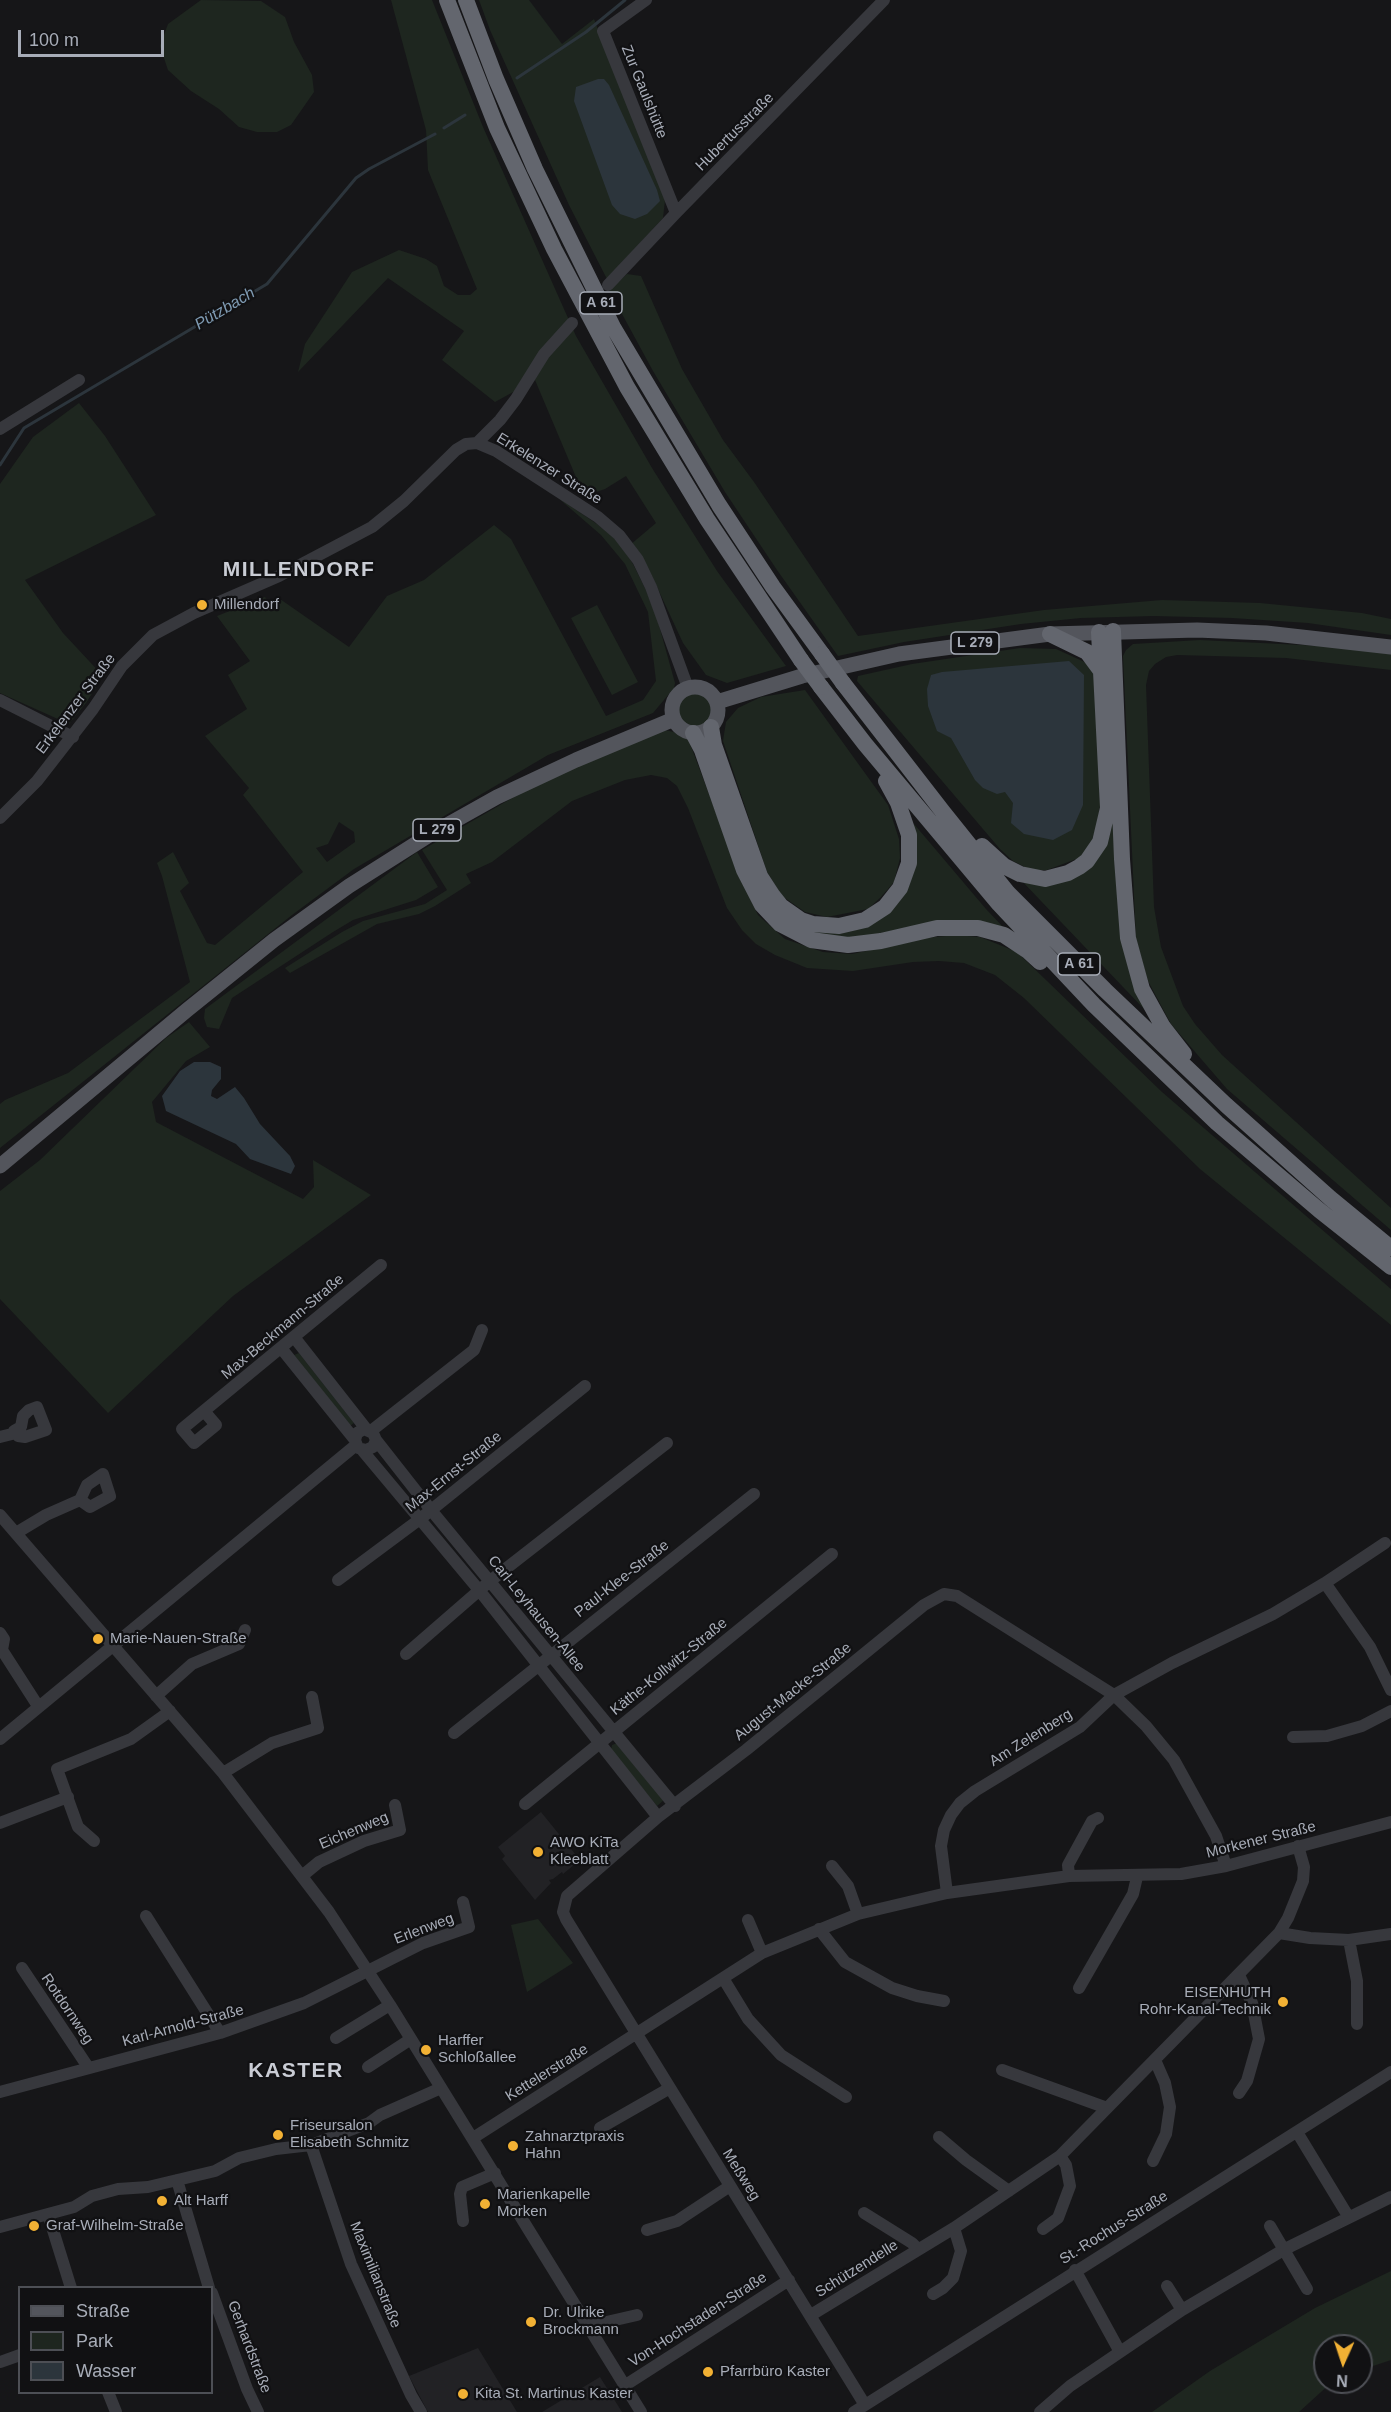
<!DOCTYPE html>
<meta charset="utf-8">
<style>
body{margin:0}
#map{position:relative;width:1391px;height:2412px;overflow:hidden;background:#161618;font-family:Arial,sans-serif}
canvas{display:block}
.legend{position:absolute;left:18px;top:2286px;width:195px;height:108px;box-sizing:border-box;background:#111113;border:2px solid #4d4f55;margin:0;padding:8px 10px;list-style:none;font-size:18px;color:#a8adb8}
.legend li{display:flex;align-items:center;gap:12px;height:30px}
.legend b{width:30px;border:2px solid #4d4f55}
.north{position:absolute;left:1313px;top:2334px;width:60px;height:60px;box-sizing:border-box;background:#111113;border:2px solid #4d4f55;border-radius:50%;rotate:183deg;font-size:16px;font-weight:700;line-height:24px;text-align:center;color:#a8adb8}
.north::after{content:'';display:block;margin:auto;width:21px;height:27px;background:#f2b134;clip-path:polygon(50% 0,100% 100%,50% 72%,0 100%)}
.scale{position:absolute;left:18px;top:30px;width:146px;height:27px;box-sizing:border-box;border:3px solid #a8adb8;border-top:0;padding-left:8px;font-size:18px;line-height:21px;white-space:nowrap;color:#a8adb8;-webkit-text-stroke:4px #111113;paint-order:stroke}
</style>
<div id="map">
<canvas width="1391" height="2412"></canvas>
<ul class="legend">
<li><b style="height:8px;background:#53555c"></b>Straße</li>
<li><b style="height:16px;background:#1e261f"></b>Park</li>
<li><b style="height:16px;background:#2c353c"></b>Wasser</li>
</ul>
<div class="north">N</div>
<div class="scale">100 m</div>
</div>
<script>
const g = document.querySelector('canvas').getContext('2d');
g.lineJoin = 'round';
function fill(path, color) {
  g.fillStyle = color;
  g.fill(path, 'evenodd');
}
function shape(rows) {
  const path = new Path2D();
  for (const r of rows) {
    if (r.length === 3) {
      path.moveTo(r[0] + r[2], r[1]);
      path.arc(r[0], r[1], r[2], 0, 2 * Math.PI);
      continue;
    }
    path.moveTo(r[0], r[1]);
    for (let i = 2; i < r.length; i += 2) path.lineTo(r[i], r[i + 1]);
  }
  return path;
}
function stroke(path, color, width, dash) {
  g.strokeStyle = color;
  g.lineWidth = width;
  g.lineCap = dash ? 'butt' : 'round';
  g.setLineDash(dash || []);
  g.stroke(path);
}
function write(font, color, halo, rows, align = 'center') {
  g.font = font + ' Arial,sans-serif';
  g.lineWidth = 4.5;
  g.setLineDash([]);
  g.textBaseline = 'middle';
  g.strokeStyle = halo;
  g.fillStyle = color;
  for (const [text, x, y, turn = 0] of rows) {
    g.save();
    g.translate(x, y);
    g.rotate((+turn || 0) * Math.PI / 180);
    g.textAlign = isNaN(turn) ? turn : align;
    if (halo) g.strokeText(text, 0, 0);
    g.fillText(text, 0, 0);
    g.restore();
  }
}
const built = shape([
 [541,1812,580,1860,563,1874,562,1872,553,1879,549,1880,551,1883,535,1900,502,1859,505,1856,498,1847],
 [478,2348,517,2412,428,2412,409,2376],
 [600,2377,622,2412,542,2412]
]);
const green = shape([
 [201,0,261,1,285,17,294,42,312,75,314,92,291,125,277,132,257,132,239,127,219,109,191,91,168,70,160,46,168,24],
 [391,0,432,0,483,127,576,336,652,468,717,571,786,666,727,683,706,675,683,643,651,574,630,545,656,523,626,476,605,489,584,496,535,380,495,402,442,360,464,331,388,278,298,372,305,344,352,272,399,250,426,259,437,266,444,286,458,295,470,295,477,289,428,170,426,130],
 [479,0,529,0,562,44,594,19,665,200,663,218,607,279,569,205,490,30],
 [627,274,641,276,682,369,723,440,754,482,858,636,1044,610,1162,600,1260,603,1362,613,1391,619,1391,635,1308,623,1232,618,1154,616,1081,618,1021,624,904,642,838,656,777,570,725,492,653,371,609,290],
 [79,403,105,436,156,515,25,580,63,633,103,676,86,703,69,724,0,693,0,484,33,437],
 [557,497,597,524,618,541,633,564,646,590,657,618,675,683,674,688,653,713,548,755,354,869,292,915,0,1148,0,1104,5,1100,68,1073,190,982,162,876,157,863,173,852,189,883,180,891,207,943,215,945,303,872,243,795,249,788,205,736,247,709,228,675,250,661,217,616,265,597,270,603,280,599,349,647,387,596,424,580,494,525,511,539,606,716,643,700,656,681,648,612,625,564,601,535],
 [339,822,354,832,355,842,327,862,316,848,328,844],
 [597,605,638,682,612,695,571,618],
 [1200,640,1342,647,1391,654,1391,670,1286,658,1177,655,1166,657,1155,664,1149,671,1146,685,1154,907,1161,947,1183,1006,1195,1024,1222,1055,1391,1208,1391,1230,1227,1089,1171,1024,1148,981,1136,939,1123,656,1126,650,1133,644],
 [1020,648,1056,649,1089,664,1096,677,1100,805,1098,822,1089,848,1079,858,1047,870,1031,870,1013,861,1000,849,857,681,858,676,912,664],
 [695,710,21],
 [805,690,888,805,899,839,900,858,894,882,881,897,868,909,827,917,805,912,782,896,767,872,723,741,726,722,738,708,761,697],
 [665,730,678,733,689,741,742,882,758,915,785,939,823,952,852,954,924,938,956,935,980,937,1017,952,1162,1092,1391,1289,1391,1325,1200,1169,1024,998,995,975,964,963,939,961,913,962,853,971,807,968,775,955,756,944,742,930,727,908,688,808,677,786,667,778,651,775,625,780,572,801,492,862,466,874,471,883,435,906,419,914,377,924,290,973,285,968,342,932,363,921,425,904,447,890,422,850,540,782],
 [1112,792,1140,995,1144,1009,1020,879,1077,875],
 [914,824,986,909,1005,929,848,939,806,933,810,927,887,914],
 [417,852,438,887,416,900,353,920,333,932,232,998,219,1029,207,1027,204,1018,205,1009],
 [189,1022,210,1047,186,1061,152,1102,156,1122,303,1199,314,1187,313,1160,371,1195,233,1296,108,1413,0,1299,0,1191,40,1160,166,1038],
 [299,1353,354,1423,350,1426,294,1355],
 [617,1743,664,1800,657,1806,611,1750,612,1745],
 [538,1919,573,1963,527,1992,511,1925],
 [1391,2271,1391,2360,1361,2370,1361,2346,1325,2346,1325,2382,1332,2382,1299,2412,1152,2412,1210,2371,1315,2308]
]);
const water = shape([
 [598,79,604,79,609,85,657,190,660,201,647,214,635,219,620,214,612,205,574,101,576,87],
 [1069,661,1084,675,1083,805,1072,830,1053,840,1024,834,1011,823,1013,803,1005,792,997,794,983,788,975,780,951,738,937,731,928,706,927,689,931,675,942,672],
 [194,1062,210,1062,221,1067,221,1079,212,1090,211,1096,217,1099,235,1087,244,1098,260,1124,290,1156,295,1166,291,1174,250,1159,236,1144,166,1111,162,1096,180,1071]
]);
const stream = shape([
 [517,78,586,32,625,0],
 [444,128,465,115],
 [0,465,24,428,267,284,356,178,369,169,435,134]
]);
const minor = shape([
 [646,0,603,31,676,213],
 [608,285,676,213,884,0],
 [0,429,79,380],
 [477,443,500,420,516,399,544,354,572,323],
 [0,700,73,737],
 [0,818,37,781,93,709,122,666,153,635,194,613,279,576,372,527,404,501,456,450,466,444,477,443,496,451,598,517,619,535,638,560,651,587,688,688],
 [294,1337,367,1430],
 [281,1348,355,1440],
 [204,1411,216,1425,194,1443,182,1429,381,1265],
 [371,1431,474,1350,482,1330],
 [0,1437,16,1433,18,1436,25,1437,46,1430,37,1407,29,1410,23,1416,21,1427,14,1431,16,1433],
 [376,1440,373,1447,366,1450,358,1448,355,1440,357,1433,364,1429,373,1433,376,1440,431,1510,675,1806],
 [362,1450,479,1590,658,1817],
 [0,1515,223,1773,329,1912,390,2005,641,2412],
 [16,1533,46,1515,80,1500,90,1507,110,1496,103,1474,87,1485,80,1500],
 [338,1580,420,1519,585,1386],
 [1325,1583,1385,1543],
 [0,1633,4,1639,2,1650,38,1706],
 [406,1654,490,1581,667,1443],
 [156,1696,192,1664,239,1644,245,1630],
 [454,1733,754,1494],
 [1293,1737,1327,1736,1362,1726,1391,1711],
 [0,1739,356,1445],
 [223,1773,272,1743,318,1728,312,1697],
 [525,1804,832,1554],
 [0,1823,68,1797],
 [94,1841,78,1827,57,1769,131,1739,170,1711],
 [832,1866,848,1886,858,1914],
 [302,1876,319,1862,364,1841,400,1830,395,1805],
 [1069,1876,1068,1865,1092,1821,1098,1818],
 [947,1893,941,1846,944,1830,951,1815,960,1803,975,1791,1080,1727,1114,1695,1172,1663,1273,1614,1325,1583,1370,1647,1391,1690],
 [146,1916,220,2033],
 [748,1920,762,1953],
 [819,1929,845,1962,892,1988,917,1996,944,2001],
 [1279,1933,1310,1938,1349,1940,1391,1934],
 [1349,1940,1357,1981,1357,2024],
 [22,1968,88,2067],
 [1239,1975,1252,2003,1259,2039,1247,2081,1239,2093],
 [723,1978,748,2019,781,2055,846,2097],
 [1079,1988,1133,1894,1137,1877],
 [336,2038,390,2005],
 [368,2067,411,2039],
 [1002,2070,1107,2108],
 [0,2092,220,2033,304,2003,423,1943,469,1927,463,1902],
 [600,2128,670,2088],
 [1297,2132,1348,2216],
 [939,2137,966,2160,1009,2191],
 [473,2138,762,1953,858,1914,947,1893,1069,1876,1181,1874,1226,1866,1391,1822],
 [311,2145,351,2264,411,2395,421,2412],
 [1153,2161,1166,2134,1170,2107,1165,2083,1155,2060],
 [177,2180,209,2288],
 [864,2213,912,2243,918,2249],
 [48,2214,71,2288],
 [463,2221,460,2194,462,2187,495,2173],
 [1270,2226,1307,2289],
 [0,2227,74,2207,92,2196,118,2189,148,2187,215,2171,239,2158,276,2149,311,2145,369,2123,380,2115,441,2088],
 [1043,2229,1058,2218,1070,2186,1066,2165,1060,2156],
 [647,2230,677,2221,730,2186],
 [1075,2270,1120,2352],
 [1167,2286,1182,2310],
 [212,2293,247,2389,258,2412],
 [933,2294,943,2288,953,2278,961,2251,954,2228],
 [811,2315,954,2228,1060,2156,1279,1933,1288,1918,1303,1881,1304,1867,1298,1846],
 [589,2326,637,2315],
 [0,2362,20,2355],
 [624,2386,789,2280],
 [108,2392,116,2412],
 [865,2405,566,1919,563,1912,567,1896,658,1817,746,1750,924,1605,944,1594,957,1596,1114,1695,1146,1726,1174,1760,1216,1836,1226,1866],
 [854,2412,1391,2072],
 [1040,2412,1070,2386,1182,2310,1285,2249,1391,2197]
]);
const major = shape([
 [695,710,23],
 [717,702,802,676,899,654,1050,634,1197,630,1266,633,1391,647],
 [0,1166,187,1010,274,940,349,886,431,834,497,797,576,760,674,719]
]);
const highway = shape([
 [447,0,497,128,554,249,627,387,707,519,801,660],
 [466,0,496,79,535,169,613,327,719,505,773,587,822,654],
 [1113,631,1122,859,1128,938,1142,989,1163,1027,1184,1054],
 [1050,634,1087,652,1101,671],
 [843,683,943,812,1008,893,1105,990,1226,1105,1330,1198,1391,1248],
 [821,687,865,744,999,904,1094,1005,1217,1123,1319,1210,1391,1267],
 [711,727,714,745,760,876,773,896,781,906,801,920,813,924,839,926,865,920,885,907,900,888,909,863,909,835,898,803,886,781],
 [693,733,702,750,744,870,762,905,780,924,811,940,848,945,881,941,937,928,978,928,1004,935,1028,951,1040,962],
 [982,846,1004,866,1020,874,1045,879,1068,873,1079,867,1087,861,1100,842,1108,808,1099,632]
]);
const highwayBridge = shape([
 [822,654,843,683],
 [801,660,821,687]
]);
const markers = [
 [202,605,6,"#f2b134"],
 [98,1639,6,"#f2b134"],
 [538,1852,6,"#f2b134"],
 [1283,2002,6,"#f2b134"],
 [426,2050,6,"#f2b134"],
 [278,2135,6,"#f2b134"],
 [513,2146,6,"#f2b134"],
 [162,2201,6,"#f2b134"],
 [485,2204,6,"#f2b134"],
 [34,2226,6,"#f2b134"],
 [531,2322,6,"#f2b134"],
 [708,2372,6,"#f2b134"],
 [463,2394,6,"#f2b134"]
];
const shields = [
 [601,303,42],
 [975,643,48],
 [437,830,48],
 [1079,964,42]
];
const shieldNames = [
 ["A 61",601,303],
 ["L 279",975,643],
 ["L 279",437,830],
 ["A 61",1079,964]
];
const streetNames = [
 ["Zur Gaulshütte",644,92,68],
 ["Hubertusstraße",735,132,-45],
 ["Erkelenzer Straße",549,469,32],
 ["Erkelenzer Straße",76,704,-53],
 ["Max-Beckmann-Straße",283,1327,-40],
 ["Max-Ernst-Straße",454,1472,-39],
 ["Paul-Klee-Straße",622,1579,-38],
 ["Carl-Leyhausen-Allee",536,1614,51],
 ["Käthe-Kollwitz-Straße",669,1667,-39],
 ["August-Macke-Straße",793,1692,-39],
 ["Am Zelenberg",1031,1738,-32],
 ["Eichenweg",354,1831,-23],
 ["Morkener Straße",1261,1840,-14],
 ["Erlenweg",424,1929,-21],
 ["Rotdornweg",67,2009,56],
 ["Karl-Arnold-Straße",183,2026,-15],
 ["Kettelerstraße",547,2073,-32],
 ["Meßweg",741,2175,58],
 ["St.-Rochus-Straße",1114,2228,-32],
 ["Schützendelle",857,2269,-32],
 ["Maximilianstraße",375,2275,68],
 ["Von-Hochstaden-Straße",698,2320,-33],
 ["Gerhardstraße",249,2347,69]
];
const poiNames = [
 ["Millendorf",214,605],
 ["Marie-Nauen-Straße",110,1639],
 ["AWO KiTa",550,1843],
 ["Kleeblatt",550,1860],
 ["EISENHUTH",1271,1993,"right"],
 ["Rohr-Kanal-Technik",1271,2010,"right"],
 ["Harffer",438,2041],
 ["Schloßallee",438,2058],
 ["Friseursalon",290,2126],
 ["Elisabeth Schmitz",290,2143],
 ["Zahnarztpraxis",525,2137],
 ["Hahn",525,2154],
 ["Marienkapelle",497,2195],
 ["Morken",497,2212],
 ["Alt Harff",174,2201],
 ["Graf-Wilhelm-Straße",46,2226],
 ["Dr. Ulrike",543,2313],
 ["Brockmann",543,2330],
 ["Pfarrbüro Kaster",720,2372],
 ["Kita St. Martinus Kaster",475,2394]
];
const waterNames = [
 ["Pützbach",225,309,-31]
];
const districtNames = [
 ["MILLENDORF",299,570],
 ["KASTER",296,2071]
];
fill(built, '#222225');
fill(green, '#1e261f');
fill(water, '#2c353c');
stroke(stream, '#2c353c', 3);
stroke(minor, '#37383d', 12);
stroke(major, '#53555c', 15);
stroke(highway, '#63666e', 16);
stroke(highwayBridge, '#63666e', 16);
for (const [x, y, r, color] of markers) {
  const dot = new Path2D();
  dot.arc(x, y, r, 0, 2 * Math.PI);
  g.fillStyle = color;
  g.fill(dot);
  stroke(dot, '#111113', 2);
}
for (const [x, y, w] of shields) {
  const box = new Path2D();
  box.roundRect(x - w / 2, y - 11, w, 22, 4.5);
  g.fillStyle = '#111113';
  g.fill(box);
  stroke(box, '#a8adb8', 1.5);
}
write('bold 14px', '#a8adb8', null, shieldNames);
write('15px', '#a8adb8', '#111113', streetNames);
write('15px', '#a8adb8', '#111113', poiNames, 'left');
write('italic 16px', '#7f9bb3', '#111113', waterNames);
g.letterSpacing = '1.5px';
write('bold 21px', '#c9ccd4', '#111113', districtNames);
g.letterSpacing = '0px';
</script>
